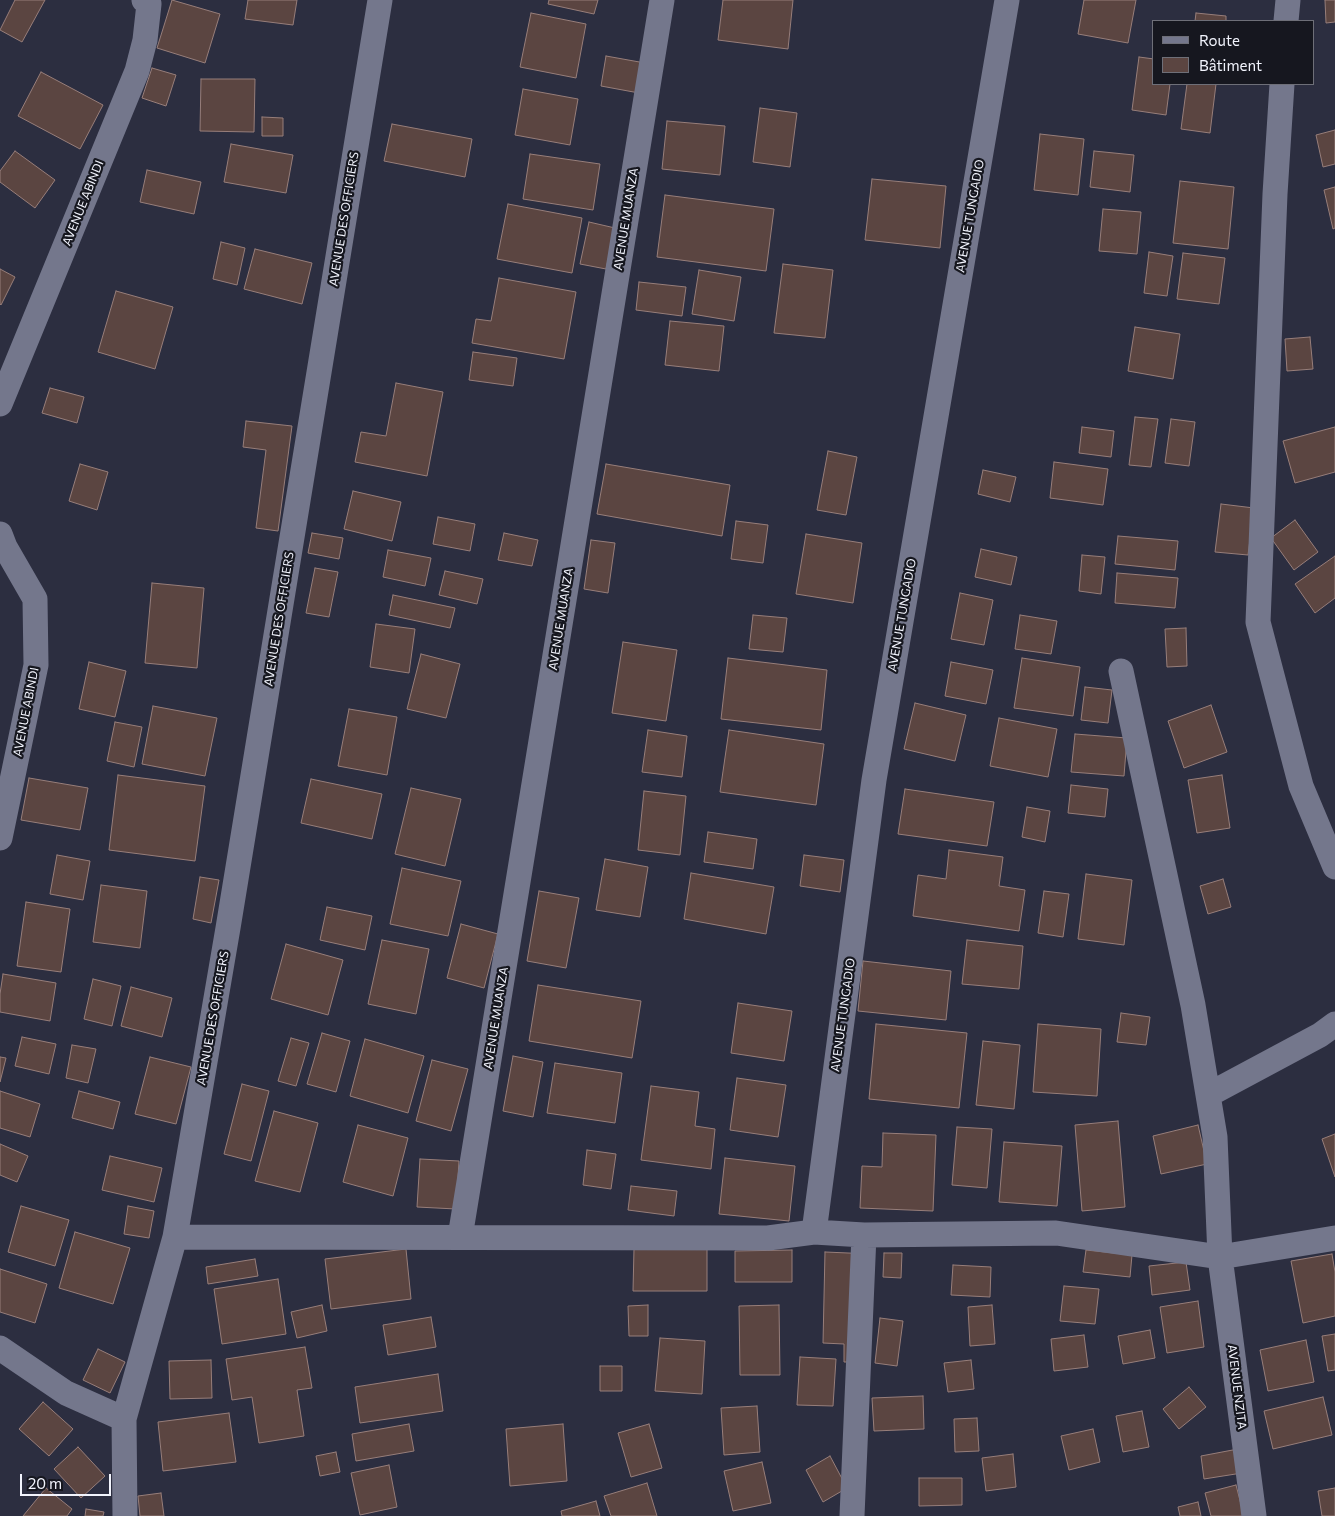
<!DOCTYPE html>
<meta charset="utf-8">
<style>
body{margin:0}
#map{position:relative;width:1335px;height:1516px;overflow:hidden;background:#2c2e40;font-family:Commissioner,sans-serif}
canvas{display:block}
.legend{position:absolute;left:1152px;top:20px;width:162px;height:65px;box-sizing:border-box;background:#16171f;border:1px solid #6e6f78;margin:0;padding:6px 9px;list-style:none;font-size:15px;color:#f2f4fd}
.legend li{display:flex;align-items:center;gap:10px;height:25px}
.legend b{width:25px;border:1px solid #6e6f78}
.scale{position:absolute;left:20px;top:1474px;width:91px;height:22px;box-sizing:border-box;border:2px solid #f2f4fd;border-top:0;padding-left:6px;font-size:15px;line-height:18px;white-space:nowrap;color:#f2f4fd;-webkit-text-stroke:4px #16171f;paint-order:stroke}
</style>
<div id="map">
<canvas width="1335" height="1516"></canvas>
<ul class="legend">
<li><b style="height:6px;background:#74778c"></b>Route</li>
<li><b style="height:14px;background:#5b4541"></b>Bâtiment</li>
</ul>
<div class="scale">20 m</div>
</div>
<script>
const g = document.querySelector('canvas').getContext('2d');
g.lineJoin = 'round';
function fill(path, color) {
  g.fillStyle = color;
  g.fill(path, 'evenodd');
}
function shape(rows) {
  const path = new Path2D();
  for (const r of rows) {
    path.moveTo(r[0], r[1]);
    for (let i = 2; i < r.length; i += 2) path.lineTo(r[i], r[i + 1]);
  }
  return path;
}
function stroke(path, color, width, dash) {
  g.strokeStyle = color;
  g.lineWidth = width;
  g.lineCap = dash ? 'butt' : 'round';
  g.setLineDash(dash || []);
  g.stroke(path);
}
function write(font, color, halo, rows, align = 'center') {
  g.font = font + ' Commissioner,sans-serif';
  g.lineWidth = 4.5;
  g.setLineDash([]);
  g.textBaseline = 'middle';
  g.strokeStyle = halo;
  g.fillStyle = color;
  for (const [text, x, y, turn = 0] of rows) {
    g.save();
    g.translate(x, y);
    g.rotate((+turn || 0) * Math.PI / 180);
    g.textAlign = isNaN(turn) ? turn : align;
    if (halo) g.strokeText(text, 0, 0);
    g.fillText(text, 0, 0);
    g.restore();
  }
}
const building = shape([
 [15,0,45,0,22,42,0,30,15,0],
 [172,0,220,14,205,63,157,48,172,0],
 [248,0,297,0,293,25,245,19,248,0],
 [549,0,598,0,594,14,548,4,549,0],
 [723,0,793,0,788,49,718,40,723,0],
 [1084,0,1136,0,1128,43,1078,34,1084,0],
 [1325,0,1335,0,1335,22,1326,23,1325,0],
 [531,13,586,24,576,78,520,67,531,13],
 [1196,13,1226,16,1226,21,1195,21,1196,13],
 [606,56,645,63,639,93,601,86,606,56],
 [1139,57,1154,59,1154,84,1170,84,1166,115,1132,110,1139,57],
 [152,68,176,75,166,106,142,98,152,68],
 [41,72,103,105,80,149,18,116,41,72],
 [201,79,255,79,254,132,200,131,201,79],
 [1187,84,1216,84,1210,133,1181,129,1187,84],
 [523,89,578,99,570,145,515,135,523,89],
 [760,108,797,113,790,167,753,162,760,108],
 [262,117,283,118,283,136,262,136,262,117],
 [667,121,725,126,720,175,662,169,667,121],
 [392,124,472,139,465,177,384,161,392,124],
 [1335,130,1335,164,1323,167,1316,135,1335,130],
 [1040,134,1084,139,1078,195,1034,190,1040,134],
 [231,144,293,155,286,193,224,182,231,144],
 [15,151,55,180,35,208,0,182,0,171,15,151],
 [1094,151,1134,155,1130,192,1090,187,1094,151],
 [530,154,600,164,593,210,523,199,530,154],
 [147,170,201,182,194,214,140,202,147,170],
 [872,179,946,186,940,248,865,240,872,179],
 [1180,181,1234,187,1228,249,1173,243,1180,181],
 [1335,187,1335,228,1333,229,1324,190,1335,187],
 [665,195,774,209,766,271,657,257,665,195],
 [508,204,582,218,572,273,497,259,508,204],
 [1103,209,1141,212,1137,254,1099,251,1103,209],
 [589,222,615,228,606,269,580,264,589,222],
 [221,242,245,248,237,285,213,279,221,242],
 [255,249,312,263,302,304,244,289,255,249],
 [1149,252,1173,256,1167,296,1144,293,1149,252],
 [1183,253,1225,258,1219,304,1177,299,1183,253],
 [783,264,833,270,825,338,774,333,783,264],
 [0,269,15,277,1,305,0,304,0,269],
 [699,270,741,277,734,321,692,314,699,270],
 [499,278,576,292,564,359,472,343,476,319,491,321,499,278],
 [639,282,686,287,682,316,636,310,639,282],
 [116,291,173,307,155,369,98,352,116,291],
 [670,321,724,326,719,371,665,365,670,321],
 [1135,327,1180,334,1173,379,1128,371,1135,327],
 [1310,337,1313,369,1287,371,1285,339,1310,337],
 [473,352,517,358,513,386,469,380,473,352],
 [396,383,443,392,427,476,355,462,361,432,386,436,396,383],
 [50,388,84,397,77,423,42,413,50,388],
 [1135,417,1158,419,1151,467,1129,465,1135,417],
 [1171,419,1195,422,1189,466,1165,463,1171,419],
 [246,421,292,426,278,531,256,528,266,450,243,447,246,421],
 [1082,427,1114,431,1111,457,1079,453,1082,427],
 [1335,427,1335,472,1295,483,1283,441,1335,427],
 [828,451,857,457,846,515,817,510,828,451],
 [1054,462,1108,469,1103,505,1050,498,1054,462],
 [80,464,108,472,97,510,69,501,80,464],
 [606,464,730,485,722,536,597,514,606,464],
 [983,470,1016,477,1010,502,978,494,983,470],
 [353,491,401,502,392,541,344,529,353,491],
 [1221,504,1254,508,1248,555,1215,552,1221,504],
 [438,517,475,524,470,551,433,544,438,517],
 [1295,520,1318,552,1294,570,1271,538,1295,520],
 [736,521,768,525,763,563,731,559,736,521],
 [312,533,343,538,339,559,308,553,312,533],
 [504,533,538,540,532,566,498,560,504,533],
 [806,534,862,543,853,603,796,594,806,534],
 [1118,536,1178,541,1175,570,1115,564,1118,536],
 [591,540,615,543,608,593,584,589,591,540],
 [981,549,1017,557,1011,585,975,577,981,549],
 [388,550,431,558,425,586,383,577,388,550],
 [1082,555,1105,557,1101,594,1079,591,1082,555],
 [1335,556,1335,598,1315,613,1295,584,1335,556],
 [315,568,338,572,329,617,306,613,315,568],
 [445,571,483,579,477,604,439,595,445,571],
 [1117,573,1178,578,1175,608,1115,603,1117,573],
 [152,583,204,588,197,668,145,663,152,583],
 [960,593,993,600,984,645,951,639,960,593],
 [393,595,455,608,450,628,389,615,393,595],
 [753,615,787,618,783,652,749,649,753,615],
 [1020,615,1057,621,1051,654,1015,649,1020,615],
 [376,624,415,629,409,673,370,667,376,624],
 [1186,628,1187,666,1167,667,1165,629,1186,628],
 [623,642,677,650,666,721,612,713,623,642],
 [421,654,460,664,446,718,407,709,421,654],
 [728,658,827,670,821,730,721,719,728,658],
 [1022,658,1080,667,1073,716,1014,708,1022,658],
 [89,662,126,671,115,717,79,709,89,662],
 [951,662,993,670,986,704,945,696,951,662],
 [1085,687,1112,690,1108,723,1081,720,1085,687],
 [915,703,966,715,955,761,904,749,915,703],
 [1211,705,1227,752,1184,768,1168,721,1211,705],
 [153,706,217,718,205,776,142,764,153,706],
 [349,709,397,717,387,775,338,766,349,709],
 [999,718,1057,729,1048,777,990,766,999,718],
 [115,722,142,727,134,767,107,761,115,722],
 [648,730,687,736,682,777,642,772,648,730],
 [729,730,824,744,816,805,720,792,729,730],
 [1075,734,1127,738,1124,776,1071,772,1075,734],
 [118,775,205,786,195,861,109,850,118,775],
 [1222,775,1230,828,1197,833,1188,780,1222,775],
 [29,778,88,788,80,830,21,820,29,778],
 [311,779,382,794,372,839,301,823,311,779],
 [1071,785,1108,789,1105,817,1068,813,1071,785],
 [411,788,461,799,445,866,395,854,411,788],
 [905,789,994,802,987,846,898,834,905,789],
 [644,791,686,796,680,855,638,850,644,791],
 [1027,807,1050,811,1045,842,1022,837,1027,807],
 [708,832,757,839,753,869,704,862,708,832],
 [949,850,1003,857,999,886,1025,890,1019,931,913,916,918,875,946,879,949,850],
 [57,855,90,861,83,900,50,894,57,855],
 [804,855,844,860,840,892,800,886,804,855],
 [605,859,648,867,640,917,596,910,605,859],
 [402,868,461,881,448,936,390,924,402,868],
 [691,873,774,887,766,934,684,919,691,873],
 [1086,874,1132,880,1124,945,1078,939,1086,874],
 [200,877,219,880,211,923,193,919,200,877],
 [1223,879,1231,907,1208,914,1200,886,1223,879],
 [101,885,147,891,140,948,93,942,101,885],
 [539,891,579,898,566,968,527,961,539,891],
 [1044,891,1069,894,1063,937,1038,933,1044,891],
 [26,902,70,909,61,972,17,966,26,902],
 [327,907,372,916,365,950,320,940,327,907],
 [461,924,498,934,484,988,447,978,461,924],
 [382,940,429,949,416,1014,368,1004,382,940],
 [967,940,1023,946,1019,989,962,984,967,940],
 [286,944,343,960,328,1015,271,999,286,944],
 [863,961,951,971,946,1020,858,1011,863,961],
 [3,974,56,983,50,1021,0,1012,0,994,3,974],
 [93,979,121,986,112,1026,84,1019,93,979],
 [538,985,641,1001,632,1058,529,1041,538,985],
 [131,987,172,998,162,1037,121,1026,131,987],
 [738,1003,792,1011,784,1061,731,1053,738,1003],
 [1121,1013,1150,1017,1146,1045,1117,1042,1121,1013],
 [876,1024,967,1033,959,1108,869,1099,876,1024],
 [1038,1024,1101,1029,1097,1096,1033,1092,1038,1024],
 [322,1033,350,1041,336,1092,307,1084,322,1033],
 [22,1037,56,1044,49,1074,15,1066,22,1037],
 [291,1038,309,1043,296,1086,278,1081,291,1038],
 [365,1039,424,1056,408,1113,350,1096,365,1039],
 [983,1041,1020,1045,1014,1109,976,1105,983,1041],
 [72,1045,96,1049,88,1083,66,1078,72,1045],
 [513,1056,543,1062,533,1117,503,1111,513,1056],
 [0,1057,6,1058,0,1082,0,1057],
 [150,1057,191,1067,176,1124,135,1114,150,1057],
 [432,1060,468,1069,451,1131,416,1121,432,1060],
 [555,1063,622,1073,615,1123,547,1113,555,1063],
 [737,1078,786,1085,778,1137,730,1130,737,1078],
 [242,1084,269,1091,251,1161,224,1154,242,1084],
 [651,1086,699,1092,695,1126,715,1129,711,1169,641,1160,651,1086],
 [0,1091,40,1104,30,1137,0,1128,0,1091],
 [79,1091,120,1102,113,1129,72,1118,79,1091],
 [274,1111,318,1123,300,1192,255,1181,274,1111],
 [1118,1121,1125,1207,1082,1211,1075,1125,1118,1121],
 [358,1125,408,1138,393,1196,343,1182,358,1125],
 [1198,1125,1207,1164,1161,1174,1153,1136,1198,1125],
 [957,1127,992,1129,987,1188,952,1185,957,1127],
 [883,1133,936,1135,933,1211,860,1208,862,1166,882,1167,883,1133],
 [1335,1134,1335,1177,1322,1139,1335,1134],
 [1004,1142,1062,1146,1057,1206,999,1202,1004,1142],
 [0,1144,28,1156,17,1182,0,1175,0,1144],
 [587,1150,616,1154,611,1189,583,1185,587,1150],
 [110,1156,162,1168,154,1202,102,1190,110,1156],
 [725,1158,795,1166,789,1221,719,1214,725,1158],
 [420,1159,459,1161,456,1209,417,1207,420,1159],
 [631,1186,677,1191,674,1216,628,1210,631,1186],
 [21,1206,69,1220,55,1266,8,1252,21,1206],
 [128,1206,154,1211,149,1238,124,1234,128,1206],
 [75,1232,130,1248,113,1304,59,1288,75,1232],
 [406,1249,411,1299,331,1309,325,1259,406,1249],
 [634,1249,707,1249,707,1291,633,1291,634,1249],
 [792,1250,792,1282,735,1282,735,1251,792,1250],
 [1086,1250,1132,1255,1130,1277,1083,1272,1086,1250],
 [825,1252,871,1254,868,1362,844,1362,844,1344,823,1343,825,1252],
 [884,1253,902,1253,901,1278,883,1277,884,1253],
 [1332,1254,1335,1272,1335,1316,1303,1323,1291,1261,1332,1254],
 [255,1259,258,1276,208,1284,206,1267,255,1259],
 [1186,1262,1190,1290,1152,1295,1149,1266,1186,1262],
 [953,1265,991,1267,990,1297,951,1295,953,1265],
 [0,1269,47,1284,35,1323,0,1312,0,1269],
 [278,1279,286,1334,222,1344,214,1289,278,1279],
 [1064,1286,1099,1289,1095,1324,1060,1321,1064,1286],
 [1198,1301,1204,1347,1167,1353,1160,1307,1198,1301],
 [322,1305,327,1331,297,1338,291,1312,322,1305],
 [648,1305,648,1336,629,1336,628,1306,648,1305],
 [779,1305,780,1375,740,1375,739,1306,779,1305],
 [992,1305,995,1344,970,1346,968,1307,992,1305],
 [431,1317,436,1347,388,1355,383,1325,431,1317],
 [880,1318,903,1321,897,1366,875,1363,880,1318],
 [1150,1330,1155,1358,1123,1364,1118,1336,1150,1330],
 [1335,1334,1335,1370,1328,1371,1322,1336,1335,1334],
 [1084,1335,1088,1367,1054,1371,1051,1339,1084,1335],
 [660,1338,705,1341,702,1394,655,1391,660,1338],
 [1306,1340,1314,1382,1268,1391,1260,1350,1306,1340],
 [305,1347,312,1388,297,1390,304,1436,259,1443,252,1397,232,1400,226,1359,305,1347],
 [98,1349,125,1362,110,1393,83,1380,98,1349],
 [800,1357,836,1359,833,1406,797,1405,800,1357],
 [211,1360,212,1398,170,1399,169,1361,211,1360],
 [971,1360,974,1389,948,1392,944,1363,971,1360],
 [600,1366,622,1366,622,1391,600,1391,600,1366],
 [438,1374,443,1411,360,1423,355,1387,438,1374],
 [1189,1387,1206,1407,1179,1429,1163,1409,1189,1387],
 [923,1396,924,1429,874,1431,872,1398,923,1396],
 [1323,1397,1332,1435,1273,1449,1264,1411,1323,1397],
 [43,1402,73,1429,49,1456,19,1429,43,1402],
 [757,1406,760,1452,724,1455,721,1408,757,1406],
 [1142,1411,1149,1447,1123,1452,1116,1416,1142,1411],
 [229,1413,236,1462,163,1471,158,1422,229,1413],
 [977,1418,979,1451,955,1452,954,1419,977,1418],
 [409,1424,414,1451,356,1461,352,1434,409,1424],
 [563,1424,567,1481,510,1486,506,1429,563,1424],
 [649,1424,662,1468,631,1477,618,1433,649,1424],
 [1093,1429,1100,1462,1069,1470,1061,1436,1093,1429],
 [78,1447,105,1476,81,1498,54,1469,78,1447],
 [1238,1449,1242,1473,1204,1479,1201,1456,1238,1449],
 [336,1452,340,1472,320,1476,316,1456,336,1452],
 [1013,1454,1016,1487,986,1491,982,1458,1013,1454],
 [830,1456,847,1488,823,1502,806,1470,830,1456],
 [762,1462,771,1503,733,1511,724,1471,762,1462],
 [389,1465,397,1507,360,1515,351,1473,389,1465],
 [919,1478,962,1478,962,1505,919,1506,919,1478],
 [647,1483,657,1516,611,1516,604,1496,647,1483],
 [1236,1485,1244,1516,1211,1516,1205,1493,1236,1485],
 [46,1488,72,1509,67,1516,23,1516,46,1488],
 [1335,1488,1335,1516,1322,1516,1318,1491,1335,1488],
 [161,1493,164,1516,140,1516,138,1496,161,1493],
 [596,1501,600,1516,562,1516,561,1511,596,1501],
 [1198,1502,1201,1516,1180,1516,1178,1507,1198,1502],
 [86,1509,104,1512,103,1516,85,1516,86,1509]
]);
const minor = shape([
 [1286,21,1288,0],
 [1282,84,1275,194,1258,622,1301,786,1335,867],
 [0,404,137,71,145,40,149,4,144,0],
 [0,534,5,547,35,599,36,665,0,838],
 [1121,671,1193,1005,1215,1137,1220,1257,1254,1516],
 [1208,1095,1320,1035,1335,1024],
 [814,1232,874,780,1007,0],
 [175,1237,768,1238,814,1232,864,1235,1056,1233,1220,1257,1335,1238],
 [460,1237,662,0],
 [0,1348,66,1393,124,1419],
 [125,1516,124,1419,175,1237,228,928,380,0],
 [852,1516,864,1235]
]);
const streetNames = [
 ["AVENUE ABINDI",83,203,-68],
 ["AVENUE TUNGADIO",970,216,-80],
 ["AVENUE DES OFFICIERS",344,219,-81],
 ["AVENUE MUANZA",626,219,-81],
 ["AVENUE TUNGADIO",902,615,-80],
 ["AVENUE DES OFFICIERS",279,619,-81],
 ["AVENUE MUANZA",561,619,-81],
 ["AVENUE ABINDI",26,712,-79],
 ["AVENUE TUNGADIO",843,1015,-82],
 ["AVENUE DES OFFICIERS",213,1018,-80],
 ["AVENUE MUANZA",496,1018,-81],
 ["AVENUE NZITA",1237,1387,83]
];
fill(building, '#5b4541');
stroke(building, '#977e7a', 1);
stroke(minor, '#74778c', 25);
write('12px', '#f2f4fd', '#16171f', streetNames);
</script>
